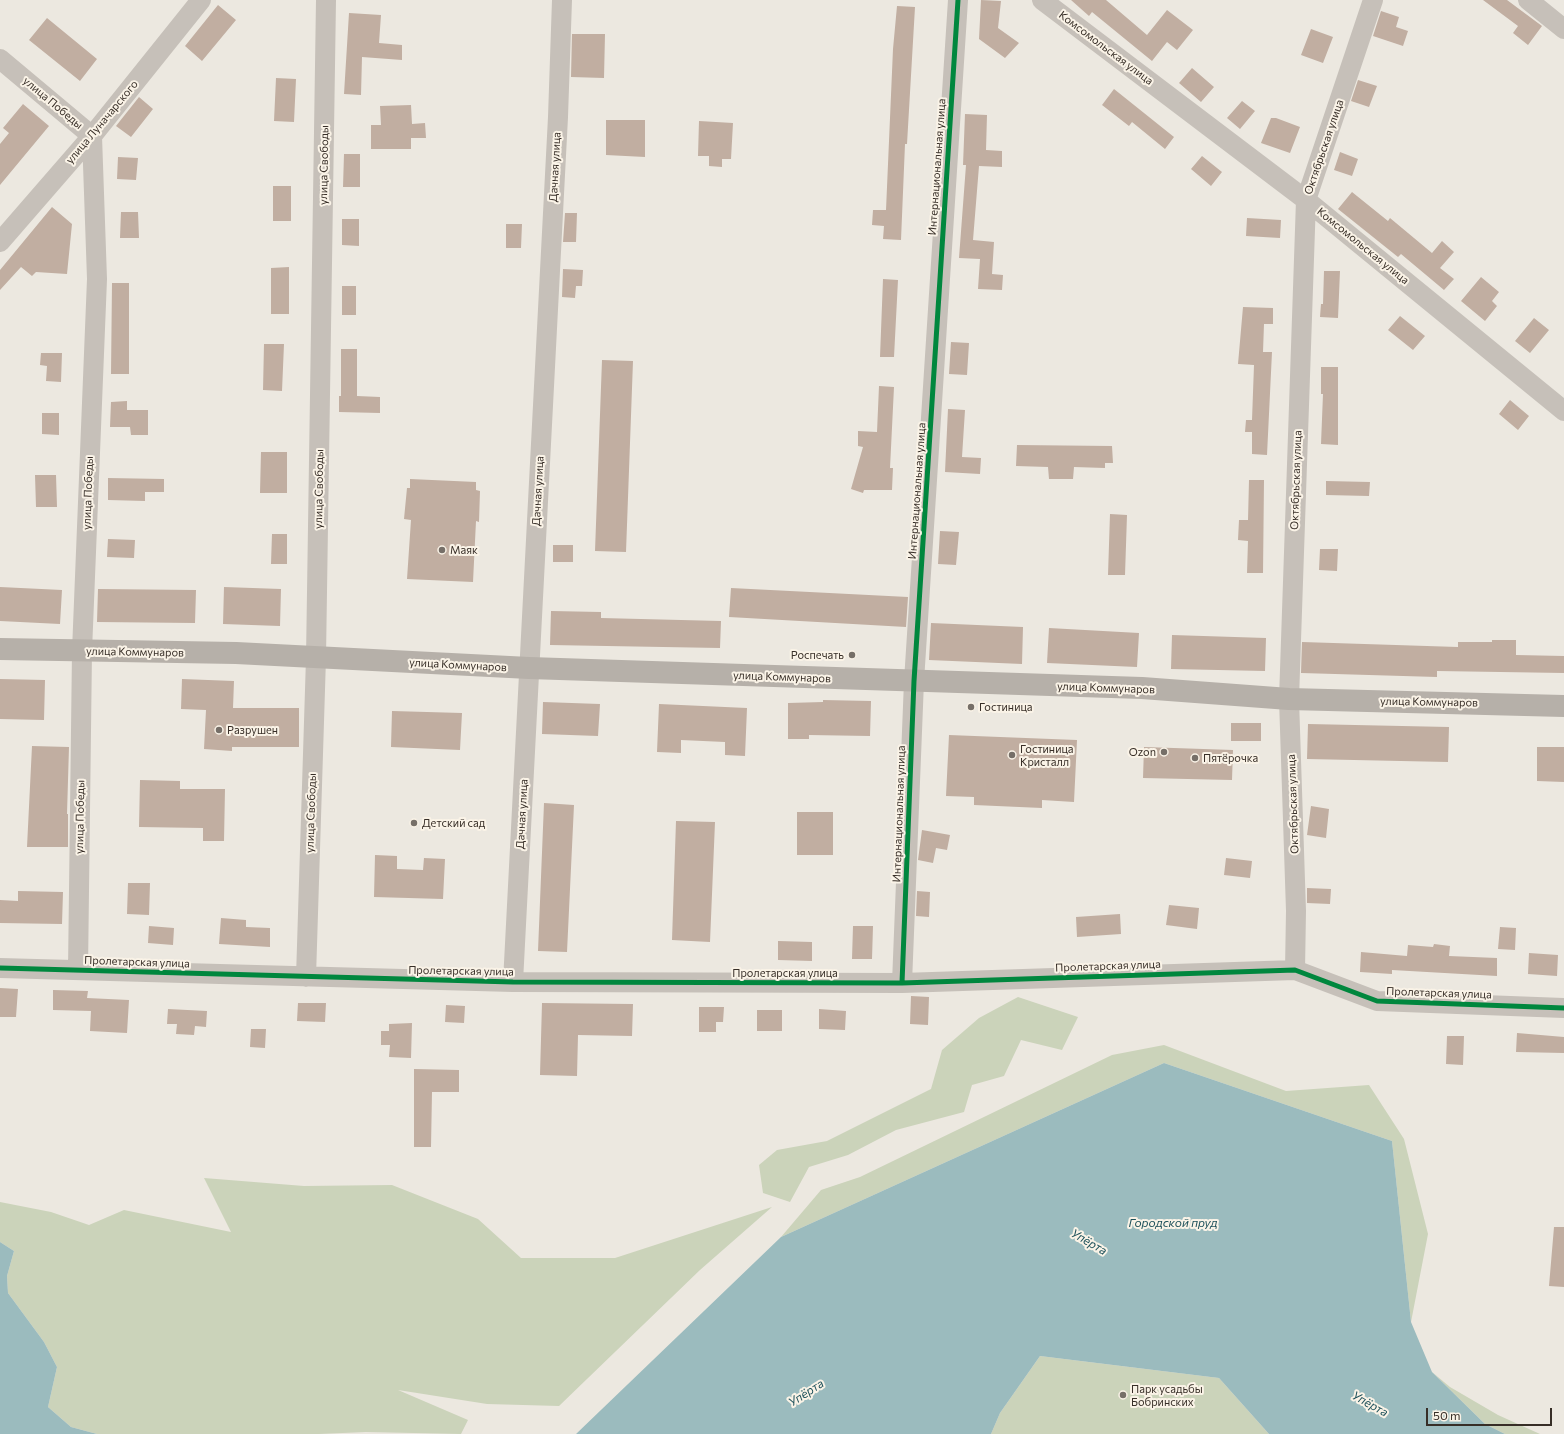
<!DOCTYPE html>
<meta charset="utf-8">
<style>
body{margin:0}
#map{position:relative;width:1564px;height:1434px;overflow:hidden;background:#ece8e0;font-family:Commissioner,sans-serif}
canvas{display:block}
.scale{position:absolute;left:1426px;top:1408px;width:126px;height:18px;box-sizing:border-box;border:2px solid #372e27;border-top:0;padding-left:5px;font-size:12px;line-height:14px;white-space:nowrap;color:#372e27;-webkit-text-stroke:3px #faf3e7;paint-order:stroke}
</style>
<div id="map">
<canvas width="1564" height="1434"></canvas>
<div class="scale">50 m</div>
</div>
<script>
const g = document.querySelector('canvas').getContext('2d');
g.lineJoin = 'round';
function fill(path, color) {
  g.fillStyle = color;
  g.fill(path, 'evenodd');
}
function shape(rows) {
  const path = new Path2D();
  for (const r of rows) {
    path.moveTo(r[0], r[1]);
    for (let i = 2; i < r.length; i += 2) path.lineTo(r[i], r[i + 1]);
  }
  return path;
}
function stroke(path, color, width, dash) {
  g.strokeStyle = color;
  g.lineWidth = width;
  g.lineCap = dash ? 'butt' : 'round';
  g.setLineDash(dash || []);
  g.stroke(path);
}
function write(font, color, halo, rows, align = 'center') {
  g.font = font + ' Commissioner,sans-serif';
  g.lineWidth = 4;
  g.setLineDash([]);
  g.textBaseline = 'middle';
  g.strokeStyle = halo;
  g.fillStyle = color;
  for (const [text, x, y, turn = 0] of rows) {
    g.save();
    g.translate(x, y);
    g.rotate((+turn || 0) * Math.PI / 180);
    g.textAlign = isNaN(turn) ? turn : align;
    if (halo) g.strokeText(text, 0, 0);
    g.fillText(text, 0, 0);
    g.restore();
  }
}
const green = shape([
 [1018,997,1078,1017,1062,1050,1021,1040,1004,1076,972,1085,964,1112,896,1130,848,1155,809,1167,790,1202,763,1193,759,1165,777,1150,827,1141,931,1089,942,1050,979,1018],
 [1164,1045,1286,1091,1369,1085,1404,1139,1428,1234,1411,1322,1392,1141,1164,1063,781,1237,821,1190,860,1177,1112,1055],
 [204,1178,304,1186,392,1185,478,1219,521,1258,615,1258,772,1207,700,1270,559,1406,487,1404,398,1390,468,1420,461,1434,366,1432,319,1434,97,1434,71,1427,48,1407,57,1367,44,1342,8,1293,7,1276,14,1251,0,1242,0,1202,51,1212,89,1225,124,1210,231,1232],
 [1040,1356,1219,1378,1269,1434,991,1434,1000,1413],
 [1432,1372,1450,1387,1498,1415,1540,1434,1505,1434,1485,1424]
]);
const water = shape([
 [1164,1063,1392,1141,1411,1322,1432,1372,1485,1424,1505,1434,1269,1434,1219,1378,1040,1356,1000,1413,991,1434,576,1434,781,1237],
 [0,1242,14,1251,7,1276,8,1293,44,1342,57,1367,48,1407,71,1427,97,1434,0,1434]
]);
const building = shape([
 [981,0,1001,1,998,28,1019,43,1005,58,979,39],
 [1071,0,1106,0,1147,35,1167,10,1193,30,1177,50,1167,42,1152,61,1092,12,1089,16],
 [1483,0,1507,0,1542,26,1528,45,1513,33,1518,26],
 [218,5,236,20,202,61,185,46],
 [897,6,915,7,907,144,905,144,901,240,883,239,884,226,872,225,873,210,886,210,893,49],
 [1381,11,1399,17,1396,27,1408,31,1403,46,1373,36],
 [349,13,381,15,379,43,402,45,402,60,362,57,361,95,344,94],
 [47,18,97,59,80,81,29,40],
 [1311,29,1333,37,1323,63,1301,55],
 [572,34,605,34,604,78,571,77],
 [1192,68,1214,87,1201,102,1179,83],
 [276,78,296,79,294,122,274,121],
 [1358,80,1377,86,1369,107,1351,101],
 [1114,89,1174,137,1165,149,1132,122,1129,126,1102,105],
 [139,97,153,109,131,137,116,126],
 [1242,101,1255,111,1240,129,1227,118],
 [23,104,49,126,0,185,0,144,9,133,3,128],
 [411,105,412,124,425,123,426,138,411,138,411,149,371,149,371,125,381,125,380,106],
 [965,114,987,115,986,150,1002,151,1002,167,979,166,973,240,994,242,992,274,1003,275,1002,290,978,289,980,259,959,258,966,165,963,165],
 [1271,118,1276,118,1300,127,1290,153,1261,143],
 [606,120,645,120,645,157,606,155],
 [699,121,733,123,731,159,722,159,722,167,709,166,709,156,698,156],
 [1340,152,1358,159,1352,176,1334,170],
 [344,154,360,154,360,187,343,187],
 [1202,156,1222,172,1211,186,1191,169],
 [118,157,138,158,136,180,117,179],
 [273,186,291,186,291,221,273,221],
 [1352,192,1388,221,1390,218,1432,253,1442,241,1454,252,1440,268,1454,279,1444,290,1401,254,1398,257,1338,209],
 [52,207,72,224,67,274,36,272,32,276,21,267,0,290,0,270],
 [121,212,138,212,139,238,120,238],
 [565,213,577,213,576,242,563,242],
 [1247,218,1281,220,1280,238,1246,236],
 [342,219,359,219,359,246,342,245],
 [506,224,522,224,521,248,506,248],
 [289,267,289,314,271,314,271,268],
 [563,269,583,270,582,286,576,286,575,298,562,297],
 [1324,271,1340,271,1338,318,1320,317,1321,304,1323,304],
 [1481,277,1499,292,1492,301,1497,306,1485,321,1461,301],
 [883,279,898,280,894,357,880,357],
 [112,283,129,283,129,374,111,374],
 [342,286,356,286,356,315,342,315],
 [1243,307,1273,308,1273,324,1264,324,1263,352,1272,352,1267,455,1252,454,1252,432,1245,432,1246,420,1252,420,1254,365,1238,364],
 [1400,316,1425,336,1413,350,1388,330],
 [1534,318,1549,330,1530,353,1515,341],
 [951,342,969,343,967,375,949,374],
 [264,344,284,344,282,391,263,390],
 [341,349,357,349,357,396,380,397,380,413,339,412,339,396,341,396],
 [41,353,62,353,61,382,46,381,47,366,40,365],
 [602,360,633,361,626,552,595,551],
 [1321,367,1338,367,1338,445,1321,444,1323,394,1321,394],
 [879,386,894,387,890,468,893,468,892,490,864,490,863,493,851,489,863,447,858,446,858,431,877,432],
 [1510,400,1529,416,1518,430,1499,414],
 [127,401,127,410,148,410,148,435,131,435,130,427,110,427,111,402],
 [948,409,965,410,962,457,981,458,980,474,945,472],
 [42,413,59,413,59,435,42,434],
 [1017,445,1112,446,1113,463,1105,463,1105,468,1074,467,1073,479,1049,479,1048,467,1016,466],
 [261,452,287,452,287,493,260,493],
 [35,475,56,475,57,507,36,507],
 [108,478,164,479,164,492,145,492,145,501,108,500],
 [410,479,476,482,476,490,480,491,479,522,476,521,473,582,407,579,411,520,404,519,407,488,410,488],
 [1249,480,1264,480,1263,573,1247,573,1248,541,1238,540,1239,520,1248,520],
 [1326,481,1370,482,1369,496,1326,495],
 [1110,514,1127,515,1125,575,1108,575],
 [940,531,959,532,956,565,938,564],
 [272,534,287,534,287,564,271,564],
 [108,539,135,540,134,558,107,557],
 [553,545,573,545,573,562,553,562],
 [1320,549,1338,549,1337,571,1319,570],
 [0,587,62,590,60,624,0,621],
 [224,587,281,589,280,626,223,624],
 [731,588,908,597,906,627,729,617],
 [98,589,196,590,195,623,97,622],
 [551,611,601,612,601,618,721,621,720,648,550,645],
 [931,623,1023,627,1022,664,929,660],
 [1049,628,1139,633,1137,667,1047,663],
 [1172,635,1266,638,1265,671,1171,669],
 [1492,640,1516,640,1516,655,1564,656,1564,673,1437,671,1437,677,1301,673,1302,642,1458,647,1458,642,1492,642],
 [0,679,45,680,44,720,0,719],
 [182,679,234,681,233,708,299,708,299,747,232,747,232,751,204,749,206,710,181,709],
 [823,700,871,701,870,736,809,735,809,739,788,739,788,703,823,702],
 [543,702,600,704,598,736,542,734],
 [659,704,747,708,745,756,725,755,725,742,681,740,681,753,657,752],
 [392,711,462,713,460,750,391,747],
 [1231,723,1261,723,1261,741,1231,741],
 [1308,724,1449,727,1448,762,1307,759],
 [949,735,1077,740,1074,802,1042,800,1042,808,974,805,974,797,946,796],
 [32,746,69,747,67,814,68,814,68,847,27,847],
 [1144,747,1233,750,1232,780,1143,778],
 [1537,747,1564,747,1564,782,1537,781],
 [140,780,180,781,180,789,225,789,224,841,203,841,203,828,139,827],
 [544,803,574,805,567,952,538,951],
 [1311,806,1329,809,1326,838,1307,835],
 [797,812,833,812,833,855,797,855],
 [676,821,715,822,710,942,672,940],
 [922,830,950,835,947,850,936,848,933,863,918,860],
 [375,855,397,856,397,869,423,870,424,858,445,859,443,899,374,897],
 [1226,858,1252,861,1250,878,1224,875],
 [128,883,150,883,149,915,127,914],
 [1307,888,1331,889,1330,904,1307,903],
 [18,891,63,892,62,924,0,923,0,900,18,901],
 [917,891,930,892,929,917,916,916],
 [1169,905,1199,908,1197,929,1166,925],
 [1120,914,1121,934,1077,937,1076,917],
 [221,918,246,920,246,927,270,928,270,947,219,944],
 [149,926,174,928,173,945,148,943],
 [853,926,873,926,872,959,852,959],
 [1500,927,1516,928,1515,950,1498,949],
 [778,941,812,942,812,961,778,960],
 [1434,944,1450,946,1449,956,1497,958,1497,976,1392,970,1392,974,1360,972,1361,952,1407,956,1408,945,1433,947],
 [1529,953,1558,955,1557,976,1528,974],
 [0,988,18,989,16,1017,0,1017],
 [53,990,88,991,87,998,129,1000,127,1033,90,1031,91,1011,53,1010],
 [911,996,929,997,928,1025,910,1024],
 [298,1003,326,1003,325,1022,297,1021],
 [542,1003,633,1004,632,1036,578,1035,577,1076,540,1075],
 [446,1005,465,1006,464,1023,445,1022],
 [699,1007,724,1007,723,1022,716,1022,716,1032,699,1032],
 [168,1009,207,1011,206,1027,195,1026,194,1035,176,1034,177,1024,167,1024],
 [819,1009,846,1011,845,1030,819,1029],
 [757,1010,782,1010,782,1031,757,1031],
 [412,1023,411,1058,389,1057,390,1045,381,1045,381,1031,389,1031,389,1024],
 [251,1029,266,1029,265,1048,250,1047],
 [1517,1033,1564,1037,1564,1053,1516,1052],
 [1447,1036,1464,1036,1463,1065,1446,1064],
 [414,1069,459,1070,459,1092,432,1092,431,1147,414,1147],
 [1554,1227,1564,1227,1564,1287,1549,1286]
]);
const minor = shape([
 [1042,0,1306,200,1564,411],
 [1528,0,1564,29],
 [0,59,92,136,97,279,82,651,78,970],
 [0,242,92,136,201,0],
 [0,968,513,982,902,983,1295,970,1377,1001,1564,1008],
 [1295,970,1296,911,1289,699,1306,200,1373,0],
 [306,977,316,658,326,0],
 [513,982,558,117,562,0],
 [902,983,914,681,958,0]
]);
const secondary = shape([
 [0,649,236,653,529,668,1142,688,1289,699,1564,706]
]);
const cycleway = shape([
 [0,968,513,982,902,983,1295,970,1377,1001,1564,1008],
 [902,983,914,681,958,0]
]);
const markers = [
 [442,550,4,"#766f68"],
 [852,655,4,"#766f68"],
 [971,707,4,"#766f68"],
 [219,730,4,"#766f68"],
 [1164,752,4,"#766f68"],
 [1012,755,4,"#766f68"],
 [1195,758,4,"#766f68"],
 [414,823,4,"#766f68"],
 [1123,1395,4,"#766f68"]
];
const streetNames = [
 ["Комсомольская улица",1106,48,37],
 ["улица Победы",53,103,40],
 ["улица Луначарского",102,122,-50],
 ["Октябрьская улица",1324,147,-71],
 ["улица Свободы",324,165,-89],
 ["Дачная улица",555,167,-87],
 ["Интернациональная улица",937,167,-86],
 ["Комсомольская улица",1363,246,39],
 ["Октябрьская улица",1296,480,-88],
 ["улица Свободы",319,489,-89],
 ["Дачная улица",538,491,-87],
 ["Интернациональная улица",917,491,-86],
 ["улица Победы",88,493,-88],
 ["улица Коммунаров",135,652,1],
 ["улица Коммунаров",458,665,3],
 ["улица Коммунаров",782,677,2],
 ["улица Коммунаров",1106,688,2],
 ["улица Коммунаров",1429,702,1],
 ["Октябрьская улица",1293,804,-92],
 ["улица Свободы",311,813,-88],
 ["Дачная улица",522,814,-87],
 ["Интернациональная улица",899,814,-88],
 ["улица Победы",80,817,-89],
 ["Пролетарская улица",137,962,2],
 ["Пролетарская улица",1108,966,-2],
 ["Пролетарская улица",461,971,1],
 ["Пролетарская улица",785,973],
 ["Пролетарская улица",1439,993,2]
];
const poiNames = [
 ["Маяк",450,550],
 ["Роспечать",844,655,"right"],
 ["Гостиница",979,707],
 ["Разрушен",227,730],
 ["Гостиница",1020,749],
 ["Кристалл",1020,762],
 ["Ozon",1156,752,"right"],
 ["Пятёрочка",1203,758],
 ["Детский сад",422,823],
 ["Парк усадьбы",1131,1389],
 ["Бобринских",1131,1402]
];
const waterNames = [
 ["Городской пруд",1173,1223],
 ["Упёрта",1089,1242,30],
 ["Упёрта",806,1393,-33],
 ["Упёрта",1370,1404,29]
];
fill(green, '#cbd3ba');
fill(water, '#9bbbbe');
fill(building, '#c1aea1');
stroke(minor, '#c6c0b9', 20);
stroke(secondary, '#b6b0a9', 22);
stroke(cycleway, '#00873e', 5);
for (const [x, y, r, color] of markers) {
  const dot = new Path2D();
  dot.arc(x, y, r, 0, 2 * Math.PI);
  g.fillStyle = color;
  g.fill(dot);
  stroke(dot, '#faf3e7', 1.5);
}
write('11px', '#372e27', '#faf3e7', streetNames);
write('11px', '#372e27', '#faf3e7', poiNames, 'left');
write('italic 12px', '#1b4f59', '#faf3e7', waterNames);
</script>
